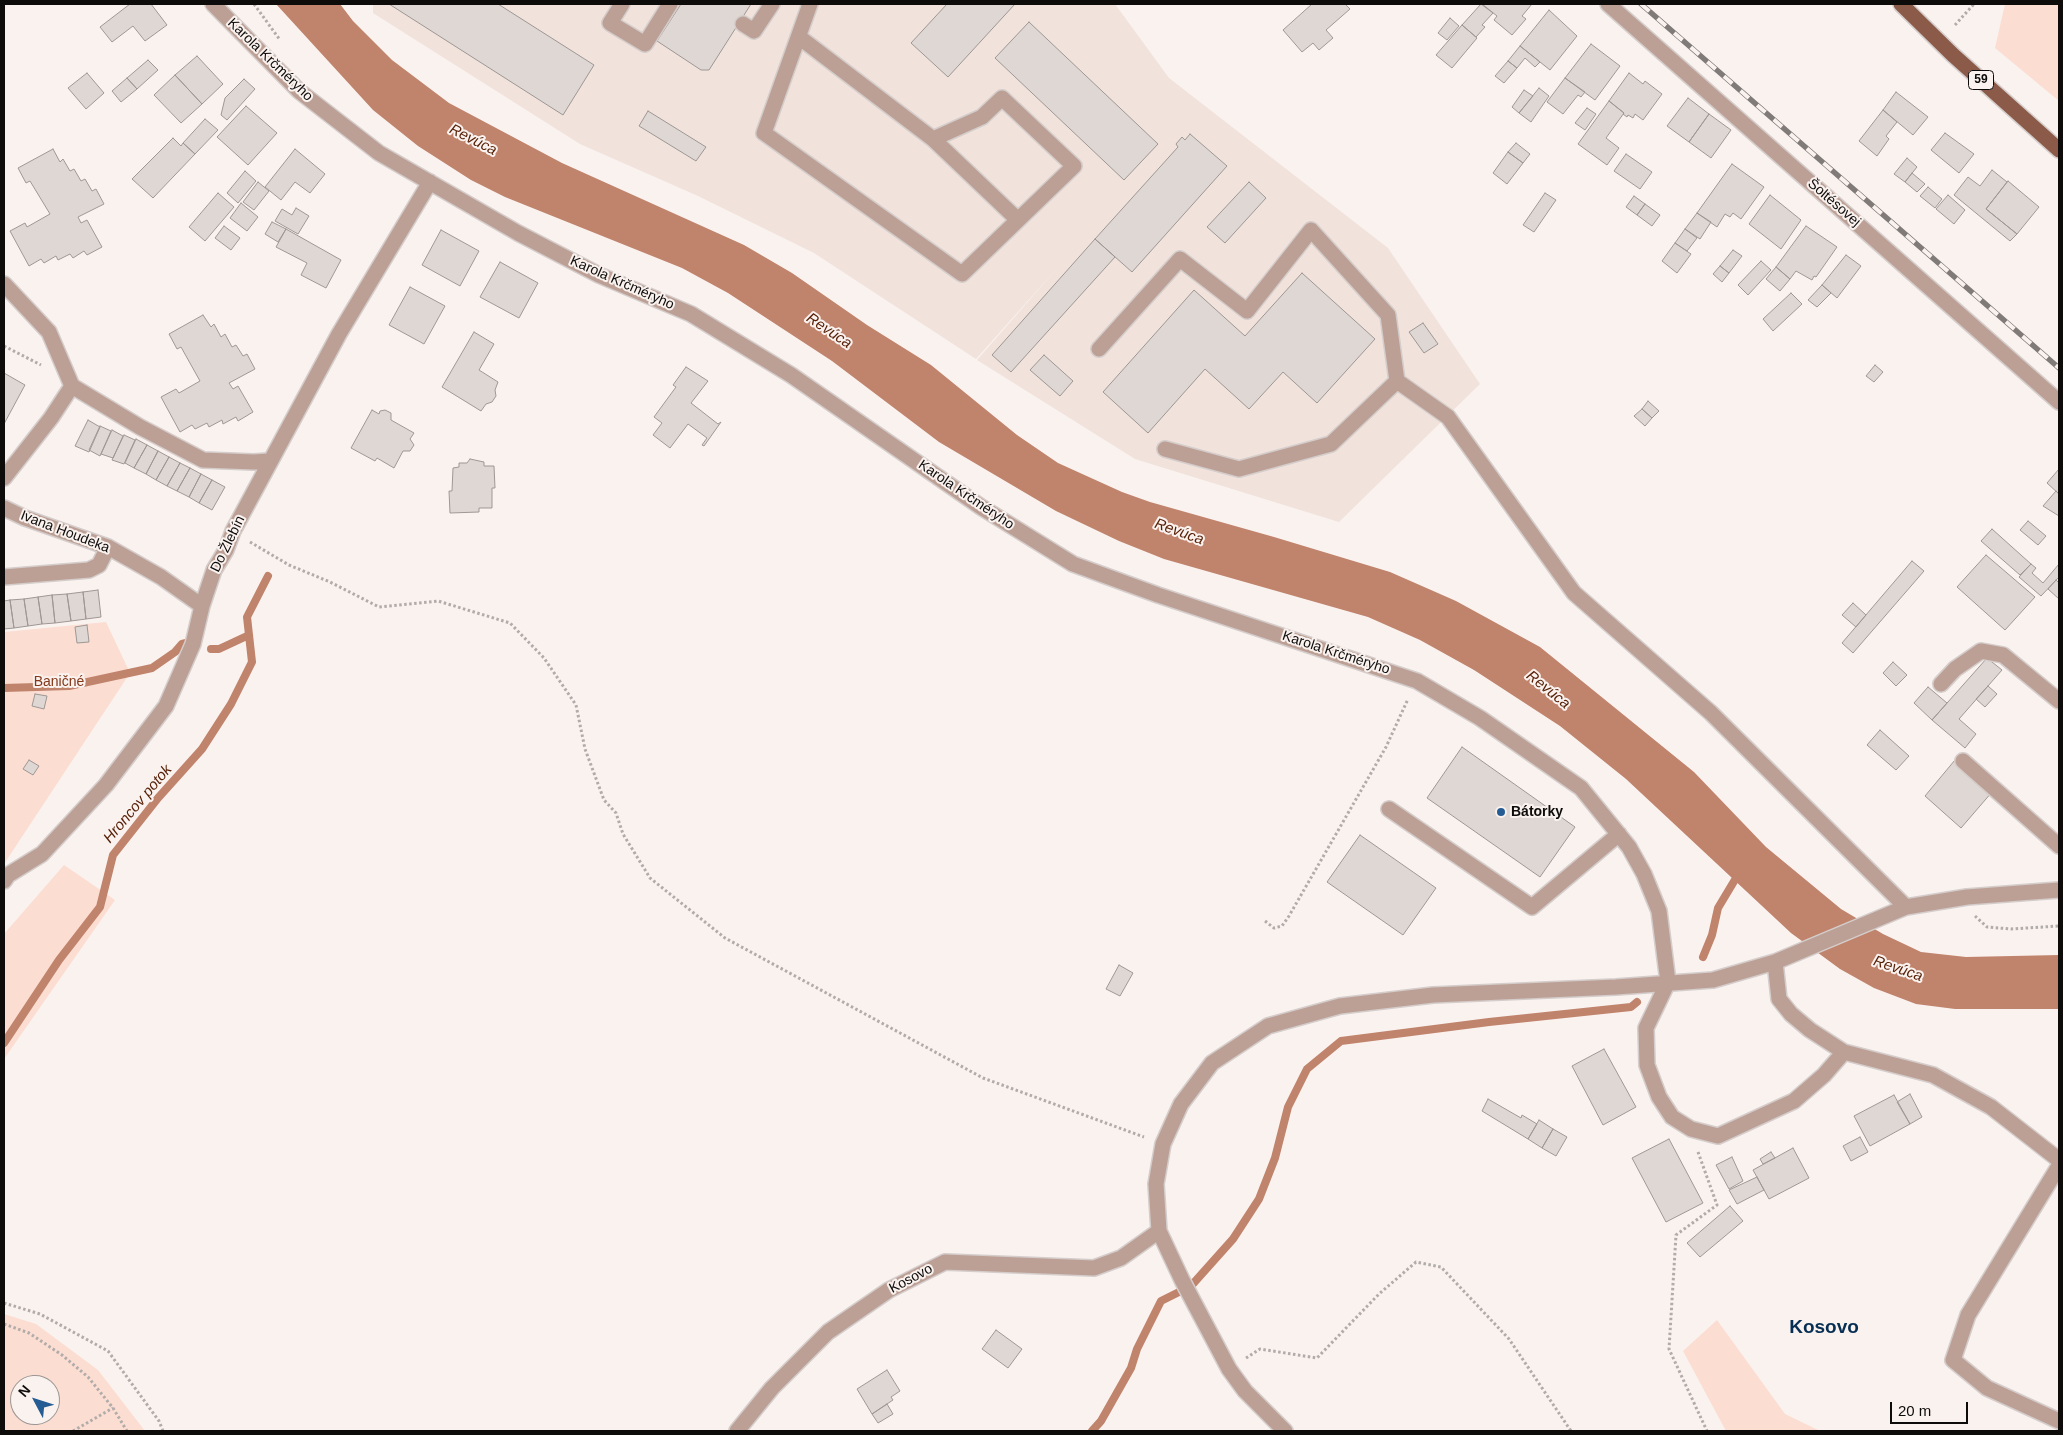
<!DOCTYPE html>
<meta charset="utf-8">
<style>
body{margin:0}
#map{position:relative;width:2063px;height:1435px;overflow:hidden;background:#faf2ef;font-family:Helvetica,sans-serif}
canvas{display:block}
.frame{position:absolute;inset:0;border:5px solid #0e0c0b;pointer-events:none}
.north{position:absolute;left:10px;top:1375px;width:50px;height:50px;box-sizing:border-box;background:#faf2ef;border:1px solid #9c9694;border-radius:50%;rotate:310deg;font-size:14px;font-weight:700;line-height:20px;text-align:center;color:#0e0c0b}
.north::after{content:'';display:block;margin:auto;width:18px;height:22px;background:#255c94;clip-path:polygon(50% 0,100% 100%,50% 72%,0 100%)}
.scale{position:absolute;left:1890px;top:1402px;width:78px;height:22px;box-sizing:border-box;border:2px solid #0e0c0b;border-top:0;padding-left:6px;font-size:15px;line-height:18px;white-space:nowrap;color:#0e0c0b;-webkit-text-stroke:4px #faf2ef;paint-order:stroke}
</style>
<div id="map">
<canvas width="2063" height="1435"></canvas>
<div class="frame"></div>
<div class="north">N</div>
<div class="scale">20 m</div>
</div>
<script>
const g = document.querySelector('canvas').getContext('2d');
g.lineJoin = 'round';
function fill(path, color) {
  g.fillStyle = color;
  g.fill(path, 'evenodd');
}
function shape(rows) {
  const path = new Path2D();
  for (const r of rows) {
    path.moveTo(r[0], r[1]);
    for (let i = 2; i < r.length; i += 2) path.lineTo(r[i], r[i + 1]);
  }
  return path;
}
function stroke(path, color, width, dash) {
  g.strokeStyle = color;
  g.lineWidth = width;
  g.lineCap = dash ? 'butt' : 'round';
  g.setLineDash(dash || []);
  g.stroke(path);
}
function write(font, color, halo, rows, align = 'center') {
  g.font = font + ' Helvetica,sans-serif';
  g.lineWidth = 4;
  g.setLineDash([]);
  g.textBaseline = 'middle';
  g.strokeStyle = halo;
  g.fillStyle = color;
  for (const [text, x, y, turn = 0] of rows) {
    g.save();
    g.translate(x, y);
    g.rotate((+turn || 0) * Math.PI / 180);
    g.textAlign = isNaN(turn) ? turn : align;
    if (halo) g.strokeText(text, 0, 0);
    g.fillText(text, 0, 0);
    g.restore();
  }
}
const built = shape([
 [373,4,1115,4,1169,78,1388,248,1480,384,1339,522,1135,459,977,360,1059,266,976,359,814,253,698,196,580,144,373,13]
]);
const green = shape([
 [2005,4,2059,4,2059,101,1995,48],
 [106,622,130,673,4,864,4,632],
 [64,865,115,900,4,1059,4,934],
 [4,1314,36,1324,98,1370,145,1431,4,1431],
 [20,1385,50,1385,50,1415,20,1415],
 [1717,1320,1785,1414,1820,1431,1726,1431,1683,1351]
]);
const water = shape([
 [276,4,340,4,353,21,392,60,449,103,562,163,744,245,792,273,867,325,931,365,1017,435,1058,463,1122,492,1150,502,1274,537,1390,572,1456,601,1540,647,1694,772,1766,847,1841,909,1883,934,1921,952,1966,957,2059,955,2059,1009,1955,1009,1916,1004,1874,988,1840,969,1791,933,1626,779,1560,726,1474,670,1420,640,1368,617,1164,559,1119,541,1056,511,939,442,832,361,728,293,682,268,505,197,471,180,418,146,373,110]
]);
const stream = shape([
 [211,649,219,649,249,635],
 [4,688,69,686,152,668,175,652,182,644,186,643],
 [1703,957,1712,935,1718,908,1739,873],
 [4,1043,59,960,100,907,113,855,158,798,202,749,231,704,252,662,247,617,268,576],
 [1092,1431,1101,1421,1131,1368,1137,1349,1161,1301,1191,1286,1233,1239,1259,1199,1275,1158,1288,1107,1307,1069,1341,1041,1489,1022,1631,1007,1637,1002]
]);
const building = shape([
 [130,4,151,4,167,25,145,41,133,26,112,42,100,27,130,4],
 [389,4,498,4,594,65,563,115,389,4],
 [681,4,751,4,709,70,701,70,657,41,681,4],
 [947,4,1015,4,948,77,911,43,947,4],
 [1312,4,1345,4,1350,9,1326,30,1333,38,1319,50,1313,43,1302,52,1283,30,1312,4],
 [1481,4,1493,13,1482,25,1485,27,1476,37,1462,25,1481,4],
 [1482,4,1532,4,1522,16,1526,19,1512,35,1494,20,1497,16,1482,4],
 [1549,10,1577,36,1550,70,1520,46,1549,10],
 [1450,18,1459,26,1447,40,1438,33,1450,18],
 [1029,22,1158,144,1124,180,995,58,1029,22],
 [1462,25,1477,38,1452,68,1436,55,1462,25],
 [1591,44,1620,66,1595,100,1565,78,1591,44],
 [1520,46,1540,62,1535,67,1525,58,1517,68,1508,61,1520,46],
 [197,56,223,84,202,104,175,75,197,56],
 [148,60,158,70,137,89,127,78,148,60],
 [1508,61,1517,68,1504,83,1495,76,1508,61],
 [87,73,104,93,86,109,68,88,87,73],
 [1629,73,1643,84,1645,81,1662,94,1643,120,1635,114,1633,118,1628,115,1627,117,1623,114,1624,113,1609,101,1629,73],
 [175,75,202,104,181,123,154,95,175,75],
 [127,78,137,89,121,102,112,91,127,78],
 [1565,78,1585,92,1581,97,1578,95,1563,114,1547,102,1565,78],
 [244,79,255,89,227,120,221,115,225,98,244,79],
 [1539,88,1549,96,1531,122,1519,113,1539,88],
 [1524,90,1533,96,1519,113,1512,107,1524,90],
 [1896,92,1928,117,1913,135,1883,110,1896,92],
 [1688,98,1709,114,1689,142,1667,126,1688,98],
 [1609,101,1624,113,1606,138,1619,148,1607,165,1578,144,1609,101],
 [246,106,277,133,248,165,217,137,246,106],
 [1587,108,1596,114,1585,130,1575,123,1587,108],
 [1883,110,1897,122,1886,136,1889,139,1877,156,1859,141,1883,110],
 [648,111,706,147,696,161,639,126,648,111],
 [1709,114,1731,130,1711,158,1689,142,1709,114],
 [205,119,218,130,195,154,183,143,205,119],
 [1945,133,1974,154,1959,173,1931,150,1945,133],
 [1190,134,1227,166,1132,272,1095,239,1178,147,1176,144,1182,137,1185,140,1190,134],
 [173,138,181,146,183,143,195,154,153,198,132,179,173,138],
 [1516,143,1530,154,1523,163,1508,152,1516,143],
 [53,149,60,162,63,159,70,171,74,169,81,181,85,179,92,191,96,189,104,204,78,217,81,223,87,220,102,247,87,255,84,251,73,258,70,254,58,260,56,256,44,263,41,259,29,266,10,231,25,223,27,227,50,214,30,181,26,183,18,168,53,149],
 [295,149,325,174,310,193,295,182,281,200,265,187,295,149],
 [1508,152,1523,163,1507,184,1493,173,1508,152],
 [1626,154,1652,172,1640,189,1614,171,1626,154],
 [1907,158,1917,167,1905,182,1894,174,1907,158],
 [1732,164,1764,187,1741,219,1733,213,1730,217,1725,214,1717,227,1697,213,1732,164],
 [1992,170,2007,182,1986,209,2017,234,2010,241,1954,195,1968,177,1980,186,1992,170],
 [245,171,256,181,238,203,227,193,245,171],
 [1912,173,1925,184,1917,192,1905,182,1912,173],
 [2008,181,2039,207,2017,234,1986,209,2008,181],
 [258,182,269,191,254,210,243,202,258,182],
 [1249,182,1266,198,1225,243,1207,227,1249,182],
 [1928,187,1942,199,1935,208,1920,196,1928,187],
 [218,193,234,207,205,241,189,227,218,193],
 [1545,193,1556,200,1534,232,1523,225,1545,193],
 [1770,195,1801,220,1781,249,1749,224,1770,195],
 [1948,195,1965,210,1954,224,1936,209,1948,195],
 [1634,196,1645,204,1637,215,1626,207,1634,196],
 [241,203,258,217,247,231,230,218,241,203],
 [1645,204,1660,215,1652,226,1637,215,1645,204],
 [296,208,309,216,298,234,275,221,282,209,292,215,296,208],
 [1697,213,1711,222,1700,239,1685,229,1697,213],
 [272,222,286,229,278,242,265,234,272,222],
 [224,226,240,238,231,250,215,238,224,226],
 [1806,226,1837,247,1816,277,1814,276,1812,280,1796,271,1790,279,1776,267,1806,226],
 [286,229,341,260,326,288,301,275,307,263,276,247,286,229],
 [1685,229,1697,238,1687,251,1675,243,1685,229],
 [441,230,479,251,460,286,422,265,441,230],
 [1095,239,1115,257,1011,372,992,355,1095,239],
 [1675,243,1691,254,1677,273,1662,261,1675,243],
 [1733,250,1742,256,1729,273,1720,266,1733,250],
 [1846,255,1861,266,1837,298,1822,285,1846,255],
 [1761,261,1771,270,1748,295,1738,285,1761,261],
 [500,262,538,283,519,318,480,297,500,262],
 [1720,266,1729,273,1722,282,1713,274,1720,266],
 [1776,267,1790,279,1780,291,1766,279,1776,267],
 [1302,273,1375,339,1317,403,1283,372,1249,409,1205,369,1148,433,1103,392,1194,290,1245,336,1302,273],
 [1822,285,1831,293,1817,307,1808,300,1822,285],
 [410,287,445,306,424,344,389,325,410,287],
 [1791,293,1802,304,1773,331,1763,319,1791,293],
 [203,315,211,327,214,324,221,337,225,334,232,347,236,345,243,356,247,354,255,369,229,383,233,389,238,386,253,412,238,421,236,417,223,424,222,420,209,427,207,423,195,429,192,425,180,432,161,397,176,389,179,393,200,381,181,347,177,349,169,334,203,315],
 [1423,323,1438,344,1424,353,1409,332,1423,323],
 [474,332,494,344,479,370,498,382,495,390,496,396,492,402,486,404,481,411,442,387,474,332],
 [1044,355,1073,381,1060,396,1030,370,1044,355],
 [1875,365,1883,372,1874,382,1866,376,1875,365],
 [686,367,708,381,691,403,718,424,721,422,704,446,702,445,707,438,688,424,670,448,653,435,662,423,654,417,676,387,673,385,686,367],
 [4,373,25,385,4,424,4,373],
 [1648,401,1659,411,1652,418,1642,409,1648,401],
 [1642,409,1652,418,1645,426,1634,416,1642,409],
 [372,410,379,414,380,411,385,410,391,413,391,420,414,433,410,439,414,445,410,451,403,451,394,468,377,458,375,461,351,448,372,410],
 [88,420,100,427,89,452,75,446,88,420],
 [100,426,111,431,100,456,89,450,100,426],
 [112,430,123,436,113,458,101,454,112,430],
 [124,435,135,440,124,464,112,460,124,435],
 [136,439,147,445,134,468,125,463,136,439],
 [147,445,158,451,146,474,134,468,147,445],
 [158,451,169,457,156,480,146,474,158,451],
 [169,457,180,463,167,486,156,480,169,457],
 [470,459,484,462,484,466,494,466,495,488,492,488,492,508,479,508,479,512,450,513,449,491,452,491,453,468,459,467,459,463,467,463,470,459],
 [180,463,190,468,177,491,167,486,180,463],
 [190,468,201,474,189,497,177,491,190,468],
 [2059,469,2059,494,2047,483,2059,469],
 [201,474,212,480,199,503,189,497,201,474],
 [212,480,225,487,212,510,199,503,212,480],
 [2056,491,2059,494,2059,516,2043,506,2056,491],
 [2028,521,2046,536,2038,545,2020,530,2028,521],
 [1992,529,2031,564,2020,575,1981,541,1992,529],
 [1986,555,2035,597,2005,630,1957,587,1986,555],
 [1912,561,1924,571,1853,653,1842,643,1912,561],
 [2031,564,2036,568,2032,573,2043,583,2059,564,2059,577,2041,596,2019,577,2031,564],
 [2056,580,2059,583,2059,599,2048,589,2056,580],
 [98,590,101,617,86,619,83,592,98,590],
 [83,592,86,619,71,621,67,594,83,592],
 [67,594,71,621,55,623,52,595,67,594],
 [52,595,55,623,42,624,38,597,52,595],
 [38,597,42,624,28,626,24,599,38,597],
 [24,599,28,626,14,628,10,600,24,599],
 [10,600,14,628,4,629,4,601,10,600],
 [1853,603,1866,615,1856,627,1842,615,1853,603],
 [87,625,89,642,77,643,75,627,87,625],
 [1987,658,2002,670,1959,719,1976,734,1965,748,1932,720,1987,658],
 [1893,662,1907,675,1896,686,1883,673,1893,662],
 [1988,686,1997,694,1985,707,1976,699,1988,686],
 [1928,687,1947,703,1932,720,1914,703,1928,687],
 [35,694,47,696,44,709,32,706,35,694],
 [1880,730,1909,756,1896,770,1867,745,1880,730],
 [1462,747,1575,827,1540,877,1427,798,1462,747],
 [29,760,39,766,33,775,23,769,29,760],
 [1955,760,1992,792,1961,828,1925,796,1955,760],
 [1360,835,1436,888,1403,935,1327,882,1360,835],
 [1119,965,1133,973,1120,996,1106,989,1119,965],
 [1604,1049,1636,1107,1603,1125,1572,1066,1604,1049],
 [1910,1094,1922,1117,1910,1124,1897,1102,1910,1094],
 [1894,1095,1910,1124,1870,1146,1854,1116,1894,1095],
 [1488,1099,1521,1118,1522,1115,1537,1124,1528,1139,1482,1111,1488,1099],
 [1539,1120,1553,1129,1542,1148,1528,1139,1539,1120],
 [1553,1129,1567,1137,1556,1156,1542,1148,1553,1129],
 [1860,1137,1868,1152,1851,1161,1843,1146,1860,1137],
 [1669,1139,1703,1203,1666,1222,1632,1158,1669,1139],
 [1793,1148,1809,1178,1769,1199,1753,1170,1793,1148],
 [1771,1152,1775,1158,1763,1164,1760,1159,1771,1152],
 [1732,1157,1743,1181,1729,1189,1716,1165,1732,1157],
 [1757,1177,1764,1190,1737,1204,1729,1190,1757,1177],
 [1730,1206,1743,1221,1700,1257,1687,1243,1730,1206],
 [996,1330,1022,1349,1008,1368,982,1349,996,1330],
 [887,1370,900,1391,891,1397,893,1400,872,1414,857,1389,887,1370],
 [887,1404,893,1414,878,1423,872,1414,887,1404]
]);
const path = shape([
 [254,4,280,40],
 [1955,25,1974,4],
 [4,346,41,365],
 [250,542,289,565,330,582,379,607,438,601,510,623,544,658,576,705,585,749,604,800,616,813,623,834,650,878,725,938,983,1078,1144,1137],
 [1975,916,1987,927,2011,929,2059,926],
 [1265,921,1274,928,1282,926,1289,916,1386,747,1408,699],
 [1698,1152,1717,1205,1676,1235,1669,1349,1707,1431],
 [4,1303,40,1314,108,1351,159,1421,163,1431],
 [4,1324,29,1333,62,1355,88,1377,113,1408,127,1431],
 [1246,1358,1260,1349,1317,1358,1379,1294,1416,1262,1441,1267,1509,1339,1571,1431],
 [73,1431,113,1408]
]);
const minor = shape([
 [213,4,299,91,379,153,518,233,599,275,691,314,791,375,981,507,1073,564,1158,595,1417,681,1480,718,1581,788,1629,847,1644,874,1659,911,1668,982],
 [622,4,610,23,645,44,670,4],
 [810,4,764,133,962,274,1074,166,1002,98,982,117,933,139,1018,220],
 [1608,4,2059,402],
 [743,24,754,31,772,4],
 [799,37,933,139],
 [4,284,49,332,72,386,51,418,4,478],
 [1099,349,1180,259,1247,311,1311,230,1388,315,1397,381,1448,417,1574,593,1711,713,1906,907],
 [72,386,140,427,203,460,254,462,269,461],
 [1165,449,1239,469,1331,444,1397,381],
 [4,508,25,518,108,547,161,577,202,606],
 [4,577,89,570,99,565,108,547],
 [1941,684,1955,669,1981,651,2003,655,2059,701],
 [1963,761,2059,846],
 [1389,809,1532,907,1619,834],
 [4,881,8,875,42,854,106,785,166,706,193,644,202,606,214,570,226,550,233,531,339,334,430,182],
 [1668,982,1646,1028,1647,1065,1659,1097,1672,1117,1691,1129,1718,1136,1794,1101,1824,1075,1844,1052,1810,1030,1791,1014,1779,999,1775,962],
 [1844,1052,1933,1075,1991,1107,2059,1160],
 [2059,1166,1968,1315,1953,1360,1987,1388,2059,1421],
 [737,1431,772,1388,828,1332,889,1290,945,1262,1094,1268,1121,1258,1159,1231],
 [1285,1431,1245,1391,1229,1369,1182,1280,1159,1231,1156,1184,1163,1144,1181,1104,1212,1063,1268,1026,1340,1006,1433,995,1616,987,1713,980,1775,962,1906,907,1967,897,2059,890]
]);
const major = shape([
 [1901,4,1953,55,2059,150]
]);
const rail = shape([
 [1641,4,2059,368]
]);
const markers = [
 [1501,812,5,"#255c94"]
];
const shields = [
 [1981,80,25]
];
const shieldNames = [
 ["59",1981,80]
];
const streetNames = [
 ["Karola Krčméryho",270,60,44],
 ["Šoltésovej",1834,203,41],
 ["Karola Krčméryho",622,283,24],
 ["Karola Krčméryho",966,495,34],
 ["Ivana Houdeka",65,532,21],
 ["Do Žlebín",228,544,-64],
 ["Karola Krčméryho",1336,653,18],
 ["Kosovo",911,1279,-28]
];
const parkNames = [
 ["Baničné",59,682]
];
const poiNames = [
 ["Bátorky",1511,812]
];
const waterNames = [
 ["Revúca",473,140,27],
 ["Revúca",829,331,34],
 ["Revúca",1179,532,20],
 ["Revúca",1548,690,39],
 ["Hroncov potok",138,804,-50],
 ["Revúca",1898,969,19]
];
const districtNames = [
 ["Kosovo",1824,1328]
];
fill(built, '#f1e2dc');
fill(green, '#fbddd2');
fill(water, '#c0836c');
stroke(stream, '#c0836c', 8);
fill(building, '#dfd7d4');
stroke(building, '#9e9794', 1);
stroke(minor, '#d4cdcb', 18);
stroke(major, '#d4cdcb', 18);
stroke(path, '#b1aba9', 3, [2.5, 2.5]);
stroke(minor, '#bda095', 15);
stroke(major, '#8b5a48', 15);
stroke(rail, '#807b79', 5.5);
stroke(rail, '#faf2ef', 4, [11]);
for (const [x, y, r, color] of markers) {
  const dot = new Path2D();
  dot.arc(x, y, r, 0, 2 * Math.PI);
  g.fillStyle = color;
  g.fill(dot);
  stroke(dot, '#faf2ef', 2);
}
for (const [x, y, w] of shields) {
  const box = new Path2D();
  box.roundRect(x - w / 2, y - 9.5, w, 19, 4);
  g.fillStyle = '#faf2ef';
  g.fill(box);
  stroke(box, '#0e0c0b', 1);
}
write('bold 12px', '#0e0c0b', null, shieldNames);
write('14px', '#0e0c0b', '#faf2ef', streetNames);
write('14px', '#843819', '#faf2ef', parkNames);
write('bold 14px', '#0e0c0b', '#faf2ef', poiNames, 'left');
write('italic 15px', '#561e05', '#faf2ef', waterNames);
write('bold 19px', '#072f54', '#faf2ef', districtNames);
</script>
